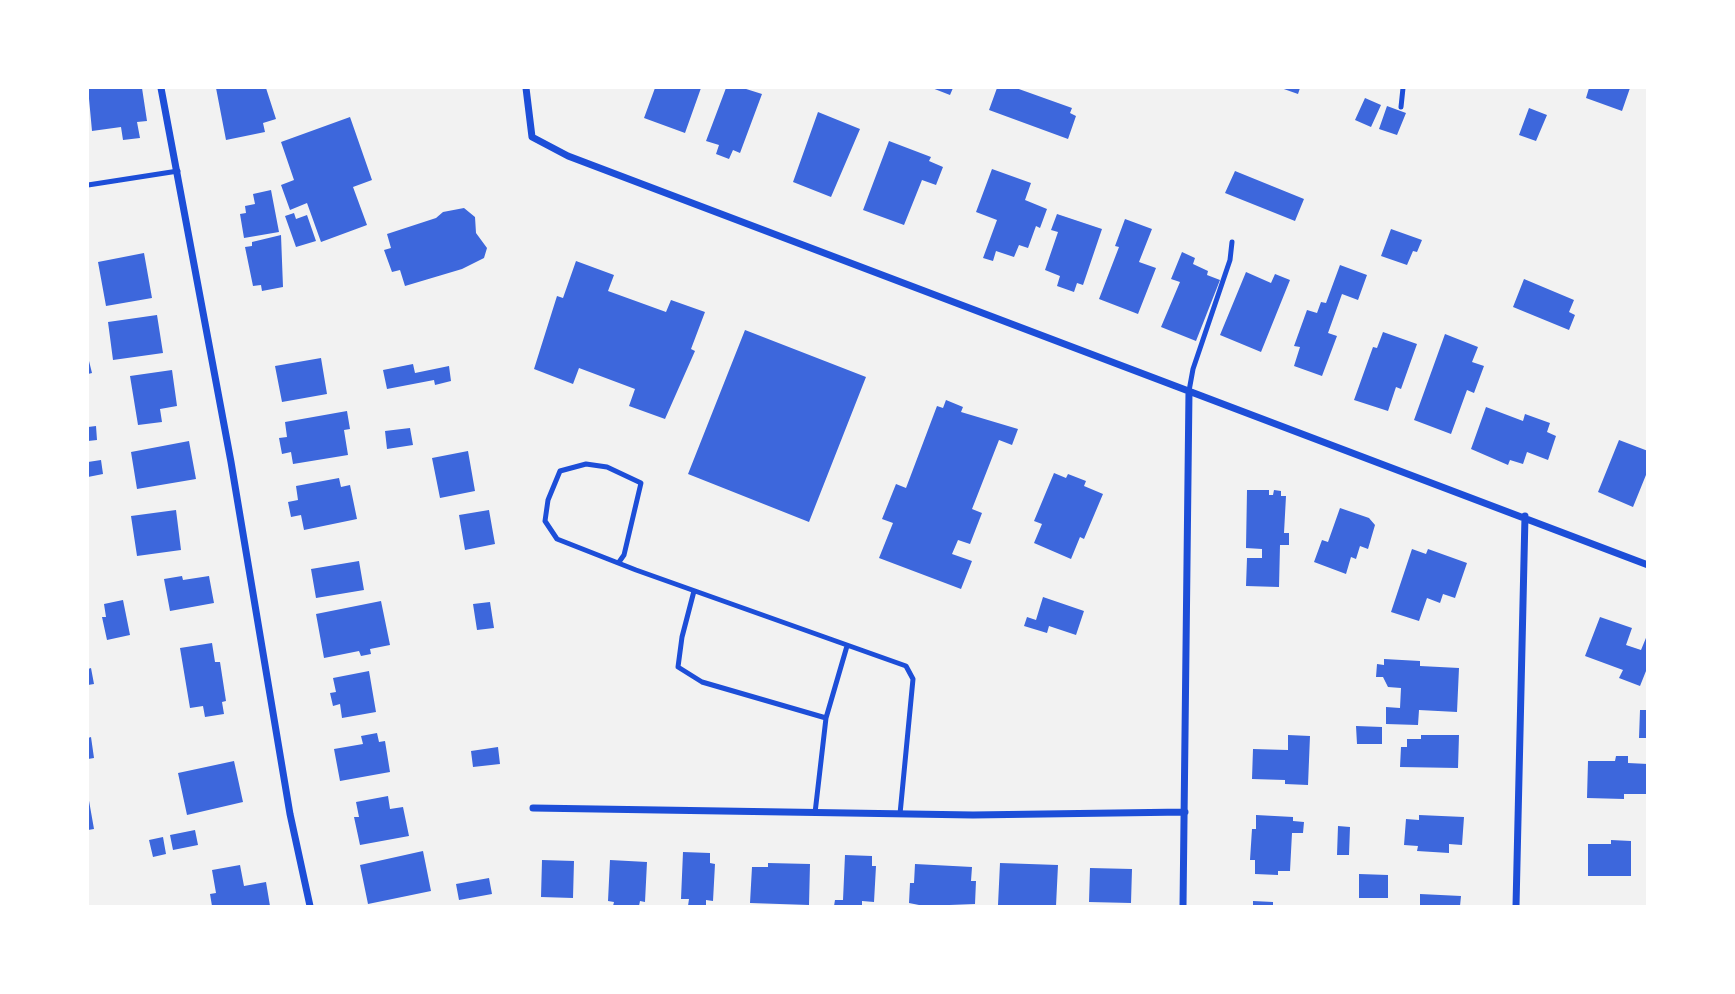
<!DOCTYPE html>
<style>
body{margin:0}
#map{position:relative;width:1735px;height:994px;overflow:hidden;background:#f2f2f2;font-family:"Source Sans 3",sans-serif}
canvas{display:block}
.frame{position:absolute;inset:0;border:89px solid #fff;pointer-events:none}
</style>
<div id="map">
<canvas width="1735" height="994"></canvas>
<div class="frame"></div>
</div>
<script>
const g = document.querySelector('canvas').getContext('2d');
g.lineJoin = 'round';
function fill(path, color) {
  g.fillStyle = color;
  g.fill(path, 'evenodd');
}
function shape(rows) {
  const path = new Path2D();
  for (const r of rows) {
    path.moveTo(r[0], r[1]);
    for (let i = 2; i < r.length; i += 2) path.lineTo(r[i], r[i + 1]);
  }
  return path;
}
function stroke(path, color, width, dash) {
  g.strokeStyle = color;
  g.lineWidth = width;
  g.lineCap = dash ? 'butt' : 'round';
  g.setLineDash(dash || []);
  g.stroke(path);
}
const building = shape([
 [88,88,142,88,147,121,137,122,140,138,123,140,121,127,92,131],
 [216,88,266,88,276,119,263,123,265,132,226,140],
 [655,88,701,88,685,133,644,118],
 [726,88,743,88,762,94,740,153,733,150,729,159,716,154,719,145,706,141],
 [932,88,953,88,950,95],
 [997,88,1016,88,1072,108,1070,113,1076,116,1068,139,989,110],
 [1281,88,1300,88,1298,94],
 [1589,88,1630,88,1622,111,1586,98],
 [1365,98,1381,105,1371,127,1355,120],
 [1387,106,1406,113,1397,135,1379,129],
 [1529,108,1547,115,1536,141,1519,135],
 [818,112,860,129,831,197,793,182],
 [350,117,372,180,353,187,367,225,321,242,307,203,290,210,281,185,294,180,281,142],
 [889,141,931,157,929,161,943,167,936,185,922,180,904,225,863,210],
 [992,169,1031,183,1025,200,1047,209,1040,228,1036,226,1028,248,1019,245,1014,257,996,251,993,261,983,258,997,220,976,212],
 [1235,171,1304,199,1295,221,1225,193],
 [271,190,279,232,244,238,240,214,246,213,245,206,255,204,253,194],
 [464,208,475,217,476,233,487,248,484,258,462,269,405,286,400,270,392,272,384,250,391,248,387,234,436,218,443,212],
 [294,213,296,219,307,215,316,241,296,247,285,216],
 [1057,214,1102,229,1083,285,1077,283,1074,292,1057,286,1060,276,1045,270,1058,232,1051,230],
 [1125,219,1152,229,1139,262,1156,268,1138,314,1099,299,1119,247,1115,246],
 [1391,229,1422,240,1417,252,1413,251,1407,265,1381,256],
 [281,235,283,287,262,291,261,285,253,286,245,247,252,246,252,242],
 [1182,252,1195,258,1193,264,1208,271,1207,275,1220,280,1196,341,1161,327,1180,282,1171,279],
 [144,253,152,298,106,306,98,262],
 [576,261,614,275,608,291,666,312,671,300,705,312,691,349,695,351,665,419,629,406,635,389,579,368,573,384,534,369,557,296,563,298],
 [1340,265,1367,275,1358,300,1342,294,1328,333,1337,336,1322,376,1294,366,1300,347,1294,346,1307,310,1317,313,1321,302,1326,303],
 [1246,272,1271,283,1275,274,1290,280,1261,352,1220,335],
 [1524,279,1574,300,1569,312,1575,315,1569,330,1513,307],
 [157,315,163,353,113,360,108,322],
 [745,330,866,377,809,522,688,474],
 [1383,332,1417,344,1401,389,1396,387,1388,411,1354,400,1373,347,1377,348],
 [1445,334,1478,347,1472,362,1484,366,1474,393,1467,390,1451,434,1414,420],
 [88,357,92,373,88,374],
 [321,358,327,394,282,402,275,366],
 [413,364,415,373,449,366,451,381,435,385,434,380,387,389,383,370],
 [172,370,177,406,160,409,162,422,138,425,130,376],
 [946,400,963,407,961,412,1018,429,1012,445,999,440,972,509,982,513,970,544,958,540,952,554,972,561,961,589,879,558,893,523,882,519,896,484,906,488,937,406,943,408],
 [1486,407,1523,421,1525,414,1550,423,1547,432,1556,436,1548,460,1527,452,1523,464,1510,460,1508,465,1471,449],
 [347,411,350,429,344,430,348,455,293,464,291,452,282,454,279,438,287,437,285,422],
 [96,426,97,440,88,441,88,427],
 [410,428,413,445,387,449,385,431],
 [1619,440,1648,451,1648,470,1633,507,1598,492],
 [189,441,196,479,137,489,131,452],
 [468,451,475,491,440,498,432,458],
 [101,460,103,474,88,477,88,462],
 [1054,473,1066,478,1068,474,1086,481,1084,486,1103,494,1084,539,1080,537,1071,559,1034,543,1042,524,1034,521],
 [339,478,341,487,350,485,357,519,304,530,301,515,291,517,288,502,298,500,296,486],
 [1247,490,1269,490,1269,495,1273,495,1274,490,1281,491,1281,496,1286,496,1284,533,1289,533,1289,545,1280,545,1279,587,1246,586,1247,558,1262,558,1262,549,1246,548],
 [1340,508,1369,518,1375,525,1368,549,1360,546,1356,559,1351,557,1346,574,1314,562,1322,540,1328,542],
 [176,510,181,550,137,556,131,516],
 [489,510,495,544,465,550,459,515],
 [1412,549,1426,554,1428,549,1467,563,1455,598,1443,594,1440,603,1427,598,1419,621,1391,612],
 [359,561,364,590,316,598,311,569],
 [182,576,183,580,209,576,214,603,170,611,164,579],
 [1043,597,1084,611,1076,635,1049,626,1047,633,1024,626,1027,617,1036,620],
 [123,600,130,635,107,640,102,617,106,617,104,604],
 [381,601,390,645,370,649,371,654,361,656,359,651,324,658,316,614],
 [490,602,494,628,477,630,473,604],
 [1600,617,1632,628,1626,645,1641,650,1648,633,1648,666,1640,686,1619,678,1623,670,1585,656],
 [212,643,215,662,220,662,226,701,222,702,224,714,205,717,203,706,190,708,180,648],
 [1384,659,1420,661,1420,666,1459,668,1457,712,1419,710,1418,725,1386,724,1386,707,1400,708,1401,688,1388,687,1383,677,1376,677,1377,664,1384,665],
 [91,668,94,684,88,685,88,669],
 [369,671,376,712,342,718,340,704,333,706,330,693,336,692,333,678],
 [1640,710,1648,710,1648,738,1639,738],
 [1356,726,1382,727,1382,744,1357,744],
 [377,733,379,742,385,741,390,772,340,781,334,749,363,744,361,736],
 [1288,735,1310,736,1308,785,1285,784,1285,780,1252,779,1253,749,1288,750],
 [1421,735,1459,735,1458,768,1400,767,1401,747,1407,747,1407,739,1421,739],
 [91,737,94,758,88,759,88,738],
 [498,747,500,764,473,767,471,751],
 [1616,756,1628,756,1628,763,1648,764,1648,794,1624,794,1624,799,1587,798,1588,761,1615,761],
 [234,761,243,802,187,815,178,773],
 [88,795,94,829,88,830],
 [388,796,390,809,403,807,409,836,360,845,354,817,359,817,356,802],
 [1256,815,1293,817,1293,821,1304,822,1303,833,1292,833,1290,871,1278,871,1278,875,1255,874,1255,860,1250,860,1252,829,1256,829],
 [1419,815,1464,817,1462,845,1449,844,1449,853,1417,851,1418,846,1404,845,1406,819,1419,820],
 [1338,826,1350,827,1349,855,1337,855],
 [195,830,198,845,173,850,170,835],
 [163,837,166,854,153,857,149,840],
 [1611,840,1631,841,1631,876,1588,876,1588,844,1611,844],
 [423,851,431,891,368,904,360,865],
 [683,852,710,853,710,863,715,864,713,901,706,900,706,906,688,906,689,899,681,899],
 [845,855,872,856,872,866,876,866,874,902,862,901,862,906,834,906,835,900,843,900],
 [542,860,574,861,573,898,541,897],
 [610,860,647,862,645,902,640,901,639,906,613,906,614,902,608,901],
 [768,863,810,864,809,905,750,903,752,867,768,867],
 [1000,863,1058,865,1056,906,998,905],
 [915,864,972,867,971,881,976,881,975,904,924,906,909,903,910,883,914,883],
 [240,865,244,886,266,882,270,906,212,906,210,894,216,893,212,870],
 [1090,868,1132,869,1131,903,1089,902],
 [1359,874,1388,875,1388,898,1359,898],
 [489,878,492,894,459,900,456,884],
 [1420,894,1461,896,1460,906,1420,906],
 [1253,901,1273,902,1273,906,1253,906]
]);
const service = shape([
 [1401,107,1403,88],
 [88,185,178,171],
 [1189,391,1193,369,1230,260,1232,242],
 [619,562,624,555,641,483,607,467,586,464,560,471,548,500,545,521,557,539,636,570,906,666,913,679,900,814],
 [694,591,682,637,678,667,702,682,826,718],
 [815,813,826,718,847,646]
]);
const minor = shape([
 [161,88,231,462,290,814,310,906],
 [526,88,532,137,568,156,1648,565],
 [533,808,973,815,1185,812],
 [1183,906,1189,391],
 [1516,906,1525,516]
]);
fill(building, '#3d67dc');
stroke(service, '#1d4ed8', 5);
stroke(minor, '#1d4ed8', 7);
</script>
